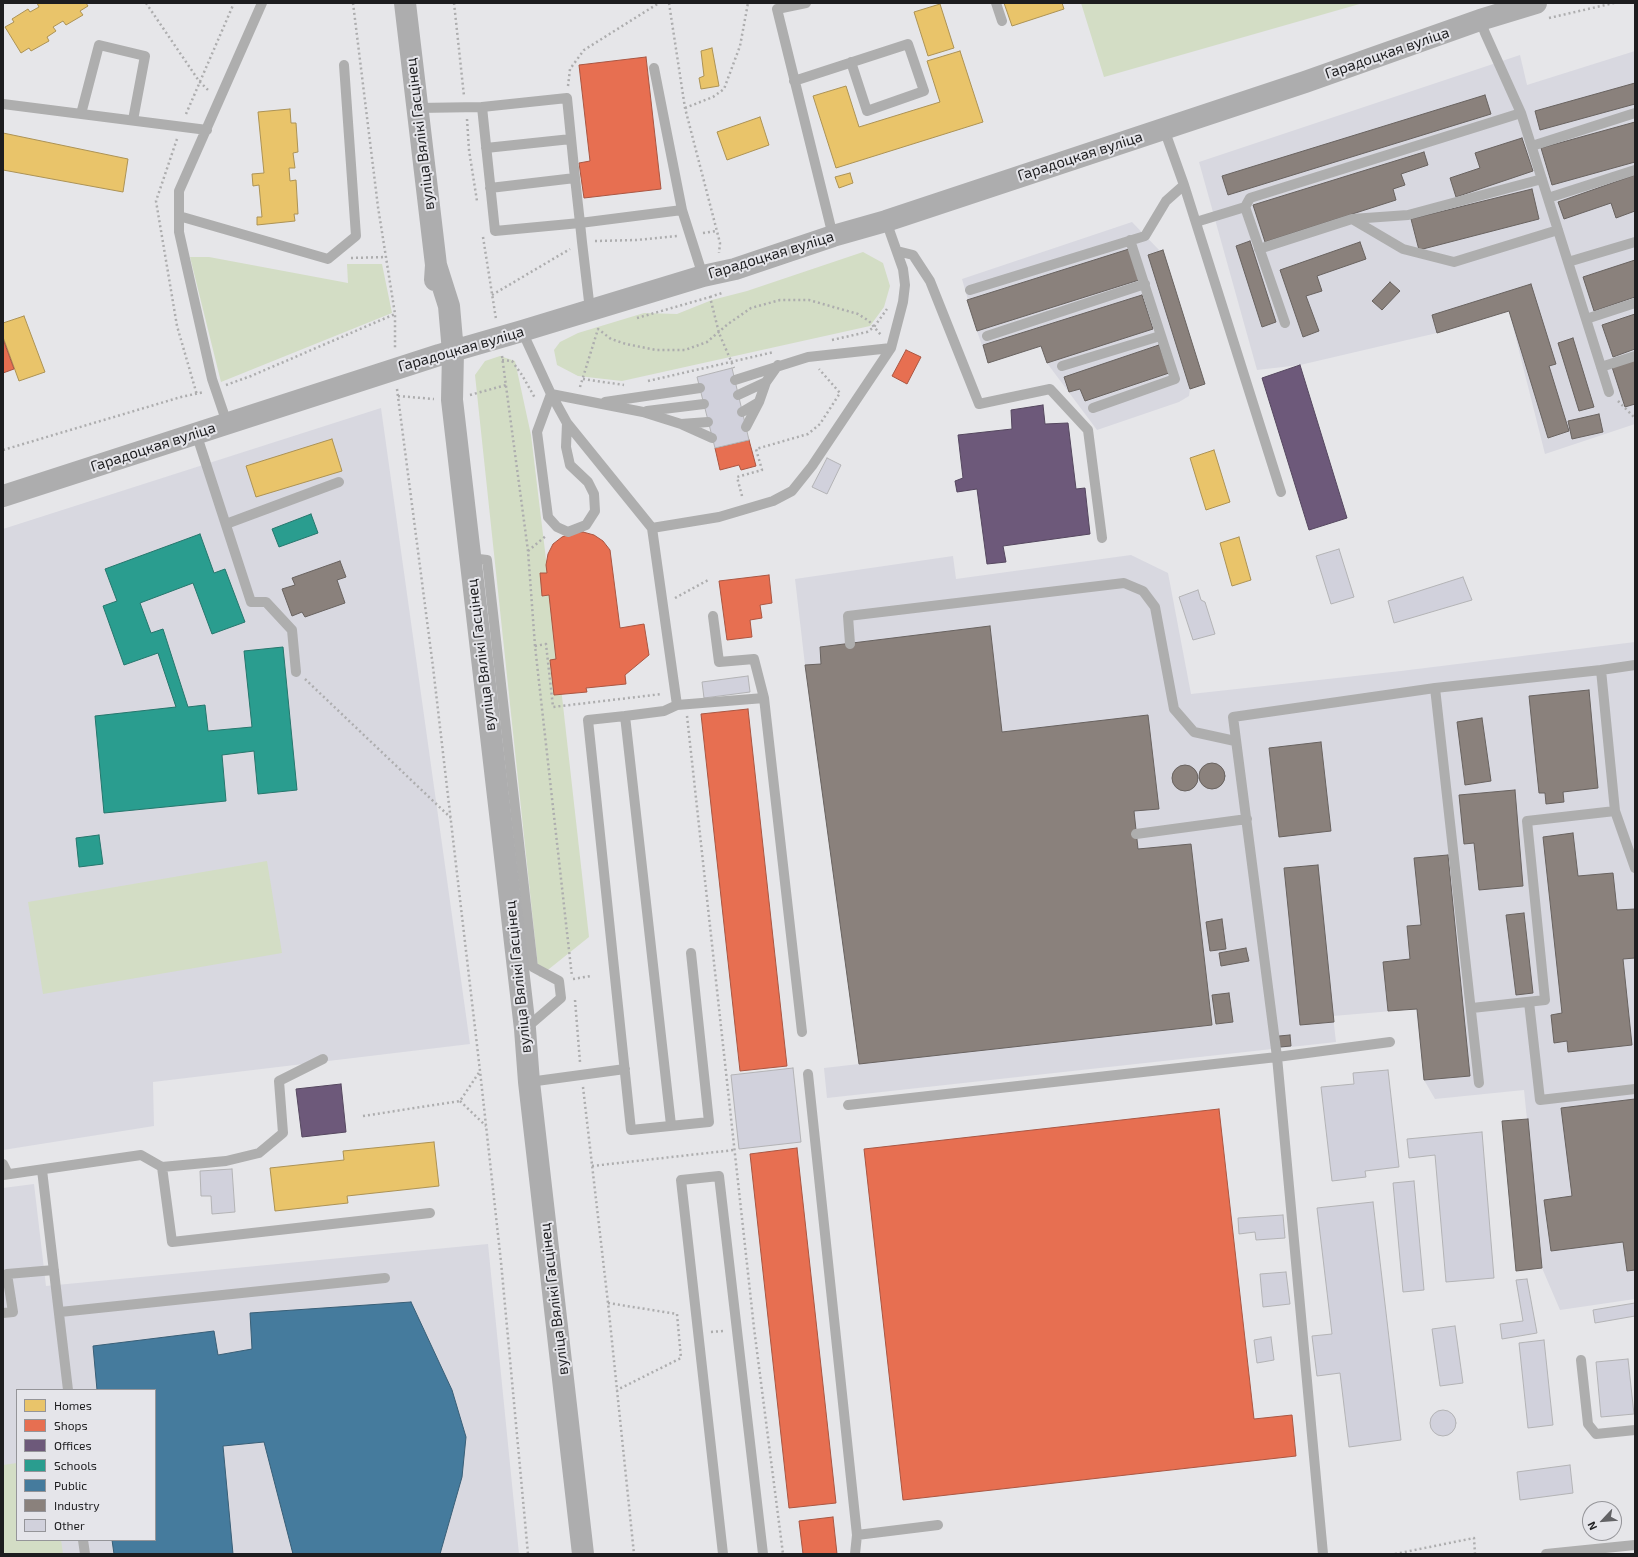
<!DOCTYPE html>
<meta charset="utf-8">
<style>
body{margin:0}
#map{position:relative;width:1638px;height:1557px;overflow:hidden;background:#e6e6e9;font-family:"Exo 2",sans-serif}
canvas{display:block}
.frame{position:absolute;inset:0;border:4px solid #1d1d1f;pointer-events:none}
.legend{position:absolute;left:16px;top:1389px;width:140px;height:152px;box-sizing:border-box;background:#e5e5ea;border:1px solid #959599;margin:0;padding:5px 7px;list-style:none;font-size:12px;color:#1d1d1f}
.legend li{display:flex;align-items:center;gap:8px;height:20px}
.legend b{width:20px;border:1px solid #959599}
.north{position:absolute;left:1582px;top:1501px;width:40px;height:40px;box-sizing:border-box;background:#e5e5ea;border:1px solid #959599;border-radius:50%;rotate:244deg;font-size:11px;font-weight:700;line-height:16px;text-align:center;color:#1d1d1f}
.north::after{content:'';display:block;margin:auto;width:14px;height:18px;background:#636366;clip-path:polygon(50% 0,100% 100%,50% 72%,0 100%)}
</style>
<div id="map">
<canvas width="1638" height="1557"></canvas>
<div class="frame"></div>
<ul class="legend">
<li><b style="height:11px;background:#e9c46a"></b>Homes</li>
<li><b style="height:11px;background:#e76f51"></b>Shops</li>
<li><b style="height:11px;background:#6d597a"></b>Offices</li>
<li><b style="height:11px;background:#2a9d8f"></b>Schools</li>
<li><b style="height:11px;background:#457b9d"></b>Public</li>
<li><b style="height:11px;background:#8a817c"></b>Industry</li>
<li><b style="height:11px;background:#d1d1dc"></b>Other</li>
</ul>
<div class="north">N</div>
</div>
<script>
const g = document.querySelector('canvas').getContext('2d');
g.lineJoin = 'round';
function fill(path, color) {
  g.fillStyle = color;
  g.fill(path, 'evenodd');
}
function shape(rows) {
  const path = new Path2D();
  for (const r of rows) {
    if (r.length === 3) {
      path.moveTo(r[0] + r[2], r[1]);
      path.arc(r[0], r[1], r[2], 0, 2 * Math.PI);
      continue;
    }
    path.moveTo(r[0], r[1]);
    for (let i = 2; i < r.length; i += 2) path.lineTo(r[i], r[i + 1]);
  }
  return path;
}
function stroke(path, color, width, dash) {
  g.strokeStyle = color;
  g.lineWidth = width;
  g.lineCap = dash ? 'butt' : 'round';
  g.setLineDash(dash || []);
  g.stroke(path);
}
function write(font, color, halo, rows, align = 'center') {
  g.font = font + ' "Exo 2",sans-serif';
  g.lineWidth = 4;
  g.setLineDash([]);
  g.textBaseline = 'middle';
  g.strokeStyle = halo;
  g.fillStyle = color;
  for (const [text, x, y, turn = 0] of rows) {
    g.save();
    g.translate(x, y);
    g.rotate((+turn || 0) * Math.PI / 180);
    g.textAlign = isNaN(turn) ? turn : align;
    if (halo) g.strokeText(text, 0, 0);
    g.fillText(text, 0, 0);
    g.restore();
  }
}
const built = shape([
 [1635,51,1635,424,1545,454,1509,311,1437,333,1300,365,1257,370,1199,162,1520,55,1527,85],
 [1132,222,1160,251,1163,250,1205,384,1190,389,1189,396,1179,402,1097,430,1047,363,1041,346,988,363,977,331,962,279],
 [381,408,470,1044,153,1082,154,1126,3,1150,3,529],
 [1131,555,1168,573,1191,694,1401,671,1635,642,1635,1299,1560,1310,1542,1268,1524,1090,1435,1099,1424,1080,1416,1009,1333,1016,1336,1042,827,1098,824,1068,859,1064,805,665,795,579,953,556,956,579],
 [34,1184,46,1286,488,1244,519,1554,3,1554,3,1188],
 [17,1390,155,1390,155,1540,17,1540]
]);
const green = shape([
 [1081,3,1363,3,1104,77],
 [863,252,883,263,890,286,884,307,870,326,622,381,578,376,557,365,554,350,560,342,578,333,644,313,677,314,712,300,747,291],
 [190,257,209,257,348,283,347,264,382,264,392,313,221,382],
 [500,356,515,361,531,435,555,634,589,937,539,977,475,375,485,361],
 [267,861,282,953,43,994,28,902],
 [17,1463,17,1540,61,1540,63,1554,3,1554,3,1465]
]);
const homes = shape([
 [37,3,86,3,88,6,80,11,83,15,66,25,63,21,53,27,56,31,47,37,49,41,31,51,29,48,21,53,5,27,14,22,12,19,28,9,30,12,39,7,37,3],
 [1004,3,1062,3,1064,9,1012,26,1004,3],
 [940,4,954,48,928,56,914,12,940,4],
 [712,48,719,86,701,89,699,78,704,76,701,51,712,48],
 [960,51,983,122,836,168,813,96,846,86,859,127,940,102,927,61,960,51],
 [290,109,291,123,296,123,298,152,293,153,295,168,289,168,290,181,296,180,298,214,294,214,295,221,257,225,257,217,262,217,259,185,253,186,252,174,264,173,258,112,290,109],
 [760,117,769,145,727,160,717,132,760,117],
 [3,133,128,159,123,192,3,170,3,133],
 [850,173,853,183,839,188,835,177,850,173],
 [24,316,45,372,19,381,3,337,3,323,24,316],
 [332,439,342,471,256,497,246,466,332,439],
 [1214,450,1230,502,1206,510,1190,458,1214,450],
 [1239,537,1251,580,1232,586,1220,543,1239,537],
 [434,1142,439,1186,347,1196,348,1203,275,1211,270,1168,344,1160,343,1151,434,1142]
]);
const shops = shape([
 [646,57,661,189,584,198,579,163,590,161,579,65,646,57],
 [3,339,14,369,3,373,3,339],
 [906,350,921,357,907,384,892,376,906,350],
 [749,440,756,466,741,470,739,465,720,470,715,448,749,440],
 [583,532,594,535,603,541,610,550,620,628,644,624,649,655,625,675,626,684,586,688,587,692,554,695,550,660,556,659,549,595,542,596,540,573,547,573,546,565,548,554,553,544,562,537,572,533,583,532],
 [769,575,772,603,760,605,762,618,750,620,752,637,727,640,719,581,769,575],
 [748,709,787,1066,740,1071,701,714,748,709],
 [1219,1109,1254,1419,1292,1415,1296,1456,903,1500,864,1149,1219,1109],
 [797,1148,836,1503,789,1508,750,1154,797,1148],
 [833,1517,837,1554,803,1554,799,1521,833,1517]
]);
const offices = shape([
 [1300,365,1347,518,1309,530,1262,378,1300,365],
 [1043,405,1045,424,1068,423,1076,489,1085,488,1090,534,1003,546,1006,562,987,564,977,489,957,492,955,481,963,478,958,435,1012,429,1011,410,1043,405],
 [341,1084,346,1132,302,1137,296,1089,341,1084]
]);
const schools = shape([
 [311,514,318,533,279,547,272,529,311,514],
 [200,534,214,573,225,569,245,622,212,634,193,583,140,603,151,633,163,629,188,707,205,705,208,731,252,727,244,651,283,647,297,790,258,794,254,751,222,755,226,801,104,813,95,716,176,707,158,653,124,665,103,606,117,601,105,569,200,534],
 [99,835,103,864,79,867,76,838,99,835]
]);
const public = shape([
 [411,1302,452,1390,466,1437,462,1477,440,1554,293,1554,264,1442,223,1446,233,1554,114,1554,112,1540,155,1540,155,1390,97,1390,93,1346,214,1331,218,1355,252,1349,250,1313,411,1302]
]);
const industry = shape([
 [1635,83,1635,104,1540,130,1535,111,1635,83],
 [1485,95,1491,114,1228,195,1222,176,1485,95],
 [1635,122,1635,162,1552,185,1541,148,1635,122],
 [1522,138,1533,171,1456,197,1450,178,1480,168,1475,153,1522,138],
 [1424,152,1428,165,1401,174,1405,185,1393,189,1396,200,1265,242,1253,205,1424,152],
 [1635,175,1635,211,1616,218,1611,203,1564,219,1558,202,1635,175],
 [1532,189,1539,219,1419,250,1411,219,1532,189],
 [1250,241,1276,322,1262,327,1236,246,1250,241],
 [1360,242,1366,259,1317,276,1322,291,1306,296,1319,331,1303,337,1280,270,1360,242],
 [1129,249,1139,280,977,331,967,300,1129,249],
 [1163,250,1205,384,1190,389,1148,255,1163,250],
 [1635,260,1635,297,1594,311,1583,277,1635,260],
 [1390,282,1400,291,1382,310,1372,301,1390,282],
 [1531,284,1556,364,1549,366,1569,431,1548,438,1509,311,1437,333,1432,315,1531,284],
 [1142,295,1153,329,1047,363,1041,346,988,363,983,345,1142,295],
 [1635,314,1635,349,1613,357,1602,325,1635,314],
 [1573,338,1594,407,1579,411,1558,343,1573,338],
 [1159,345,1169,373,1085,401,1080,389,1069,392,1064,377,1159,345],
 [1635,359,1635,404,1625,407,1612,367,1635,359],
 [1599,414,1603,432,1572,439,1568,421,1599,414],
 [340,561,346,577,337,580,345,603,305,617,302,612,292,616,282,589,295,585,292,578,340,561],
 [990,626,1002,732,1148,715,1159,809,1134,811,1138,849,1191,844,1212,1025,859,1064,805,665,821,664,820,647,990,626],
 [1589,690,1598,788,1563,792,1564,802,1546,804,1545,793,1539,793,1529,696,1589,690],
 [1482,718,1491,781,1465,785,1457,722,1482,718],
 [1321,742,1331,831,1279,837,1269,748,1321,742],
 [1212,776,13],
 [1185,778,13],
 [1515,790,1523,886,1479,890,1474,843,1464,844,1459,795,1515,790],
 [1573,833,1578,876,1613,873,1617,910,1635,909,1635,958,1623,959,1632,1045,1568,1052,1567,1041,1554,1043,1551,1015,1562,1013,1543,837,1573,833],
 [1448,855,1470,1076,1424,1080,1417,1009,1388,1011,1383,962,1410,959,1407,926,1421,925,1414,858,1448,855],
 [1318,865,1334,1022,1300,1025,1284,868,1318,865],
 [1524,913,1533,993,1516,995,1506,915,1524,913],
 [1222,919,1226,949,1210,951,1206,922,1222,919],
 [1246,948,1249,961,1221,966,1219,953,1246,948],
 [1229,993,1233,1022,1216,1024,1212,995,1229,993],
 [1290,1035,1291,1046,1280,1047,1279,1036,1290,1035],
 [1635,1099,1635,1270,1627,1271,1623,1242,1551,1251,1544,1200,1572,1196,1561,1108,1635,1099],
 [1528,1119,1542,1268,1516,1271,1502,1121,1528,1119]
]);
const building = shape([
 [732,368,749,440,715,448,697,377,732,368],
 [827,458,841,465,827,494,812,487,827,458],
 [1339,549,1354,597,1331,604,1316,556,1339,549],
 [1463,577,1472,600,1394,623,1388,601,1463,577],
 [1198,590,1201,600,1205,602,1215,634,1193,640,1179,597,1198,590],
 [748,676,750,692,704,698,702,682,748,676],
 [793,1068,801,1142,739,1149,731,1075,793,1068],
 [1388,1070,1399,1167,1365,1171,1366,1177,1332,1181,1321,1087,1354,1084,1353,1073,1388,1070],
 [1482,1132,1494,1278,1446,1282,1435,1155,1409,1158,1407,1139,1482,1132],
 [232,1169,235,1212,212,1214,211,1196,201,1196,200,1171,232,1169],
 [1414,1181,1424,1290,1403,1292,1393,1183,1414,1181],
 [1373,1202,1401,1440,1349,1447,1340,1373,1317,1376,1312,1336,1332,1334,1317,1208,1373,1202],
 [1283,1215,1285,1238,1256,1240,1255,1232,1239,1234,1238,1218,1283,1215],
 [1286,1272,1290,1304,1263,1307,1260,1274,1286,1272],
 [1527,1279,1537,1333,1502,1339,1500,1324,1523,1321,1516,1280,1527,1279],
 [1635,1303,1635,1316,1595,1323,1593,1310,1635,1303],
 [1455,1326,1463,1383,1440,1386,1432,1329,1455,1326],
 [1271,1337,1274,1360,1257,1363,1254,1340,1271,1337],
 [1544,1340,1553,1425,1528,1428,1519,1343,1544,1340],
 [1628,1359,1634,1414,1601,1417,1596,1362,1628,1359],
 [1443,1423,13],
 [1570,1465,1573,1493,1520,1500,1517,1472,1570,1465]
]);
const path = shape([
 [146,3,199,81,210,92],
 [353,3,378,207,395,314,395,350],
 [454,3,464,96],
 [669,3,685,108,720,243,719,253],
 [1549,18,1614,3],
 [568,86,570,69,584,50,659,3],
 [685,108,713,97,724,89,740,46,748,3],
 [186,114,234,3],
 [467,119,469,150,477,201],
 [177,139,156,201,177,326,197,395],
 [703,233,716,231],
 [483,237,496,319],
 [595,241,636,240,678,236],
 [351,258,386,257],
 [492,295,570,249],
 [710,297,722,293],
 [637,318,710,297,719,333,734,368],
 [832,340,867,332,874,327,887,309],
 [502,356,528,551,535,646,572,977],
 [502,360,512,361,522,375,535,398],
 [583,379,624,385],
 [648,381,774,352],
 [226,385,251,376,395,314],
 [580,387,598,329,611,339,626,344,656,350,685,350,707,342,728,324,751,308,780,300,809,300,858,314,869,321,881,335],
 [397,389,433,667,480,1071,501,1262,528,1554],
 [470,395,506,385],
 [398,396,434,399],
 [1618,401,1635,418],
 [3,450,181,397,204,392],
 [742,496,737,477,762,470,756,449,808,434,820,424,840,393,819,369],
 [528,551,547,535],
 [675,598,710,579],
 [535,646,546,644,553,707,662,694],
 [305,679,451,818],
 [687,716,754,1328,783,1554],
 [573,979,591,976],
 [575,1000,580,1062],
 [583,1087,608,1303,634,1554],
 [460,1101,486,1126],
 [363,1116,460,1101,480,1071],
 [592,1166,734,1150],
 [608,1303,677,1314,681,1358,617,1390],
 [711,1332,724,1331],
 [1395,1554,1474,1538,1475,1554]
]);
const lane = shape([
 [806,3,777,9,833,236],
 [996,3,1002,21],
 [1480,20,1485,33,1521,113,1609,392],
 [654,68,682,210,703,276],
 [794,81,908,44,924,91,867,111,851,62],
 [3,104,207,130],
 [417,108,482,107],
 [81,114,99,45,145,56,133,120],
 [1164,129,1184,185,1281,492],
 [1532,146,1635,113],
 [486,148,571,139],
 [490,188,575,178],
 [1548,198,1635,170],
 [1245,207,1285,323],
 [179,216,328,259,356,236,344,65],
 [1352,219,1403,249,1454,262,1558,230],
 [1196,222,1245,207,1250,198,1521,113],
 [1259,249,1352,219,1408,215,1542,179],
 [897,251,913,255,930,281,979,404,1050,389,1088,430,1102,538],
 [1568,262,1635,242],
 [970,290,1145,236,1166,201,1184,185],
 [590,310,582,242,580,223,575,178,567,98,482,107,495,231,580,223,682,210],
 [1586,319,1635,303],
 [522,331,551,394,567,423,652,528,677,705,664,711,625,716,671,1125],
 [987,336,1145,284],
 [1062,366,1160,336],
 [1601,367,1635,356],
 [735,380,808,357,891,348],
 [738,395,766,382],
 [605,402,700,388],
 [1093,408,1175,379,1130,240],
 [647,411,704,404],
 [742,412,759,402,766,382,778,365],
 [227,423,212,379,179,232,179,191,262,3],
 [567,423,566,447,570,465,588,482,594,494,595,511,586,525,568,532,557,527,548,517,537,432,551,394,643,412,681,424,708,422],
 [683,425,712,438],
 [746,427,759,402],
 [196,433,251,602,266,602,292,630,296,672],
 [226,524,339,482],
 [652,528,719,517,773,501,792,491,812,466,891,348,903,302,905,285,903,269,886,221],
 [470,558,487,560,533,967,559,981,561,998,525,1029],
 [850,644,848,616,1124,583,1143,591,1155,607,1174,709,1194,732,1235,741],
 [1635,665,1601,670,1615,811,1635,868],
 [1435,688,1601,670],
 [764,698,802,1032],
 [677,705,764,698,754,659,719,662,713,616],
 [625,716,588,720,631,1130,709,1122,691,953],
 [1136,834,1247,819],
 [1529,1002,1540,1100,1635,1089],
 [1472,1008,1545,1000,1527,821,1615,811],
 [808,1074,857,1535],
 [529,1082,625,1069],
 [848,1105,1277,1057,1233,717,1435,688,1479,1083],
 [3,1164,8,1174],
 [162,1167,172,1242,430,1213],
 [42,1170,68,1390],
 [3,1175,141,1155,162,1167,226,1161,259,1153,283,1133,279,1081,323,1059],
 [60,1312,385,1278],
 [3,1313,13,1312,7,1274,54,1270],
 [1581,1360,1588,1424,1596,1434,1635,1430],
 [83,1540,85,1554],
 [723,1554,681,1180,719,1176,763,1554],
 [855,1554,857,1535,938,1525],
 [1323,1554,1277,1057,1390,1042],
 [1546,1554,1635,1545]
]);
const secondary = shape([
 [405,3,436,265,435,280],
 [436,265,449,306,453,352,452,400,525,1029,529,1082,583,1554],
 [3,496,439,355,522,331,703,276,735,269,833,236,886,221,1305,82,1480,20,1536,3]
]);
const streetNames = [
 ["Гарадоцкая вуліца",1387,53,-19],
 ["вуліца Вялікі Гасцінец",420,134,-97],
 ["Гарадоцкая вуліца",1080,156,-18],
 ["Гарадоцкая вуліца",771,255,-17],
 ["Гарадоцкая вуліца",461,349,-16],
 ["Гарадоцкая вуліца",153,447,-18],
 ["вуліца Вялікі Гасцінец",481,655,-97],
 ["вуліца Вялікі Гасцінец",518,977,-96],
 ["вуліца Вялікі Гасцінец",554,1299,-97]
];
fill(built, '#d8d8e0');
fill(green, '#d3ddc5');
fill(homes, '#e9c46a');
stroke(homes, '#ac9254', 1);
fill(shops, '#e76f51');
stroke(shops, '#aa5642', 1);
fill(offices, '#6d597a');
stroke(offices, '#55475f', 1);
fill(schools, '#2a9d8f');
stroke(schools, '#26776d', 1);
fill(public, '#457b9d');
stroke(public, '#395f77', 1);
fill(industry, '#8a817c');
stroke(industry, '#696360', 1);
fill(building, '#d1d1dc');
stroke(building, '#b3b3b5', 1);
stroke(path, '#adadae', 2.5, [2, 3]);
stroke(lane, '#aeaeae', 10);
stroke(secondary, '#adadae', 22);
write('15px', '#1d1d1f', '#e5e5ea', streetNames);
</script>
